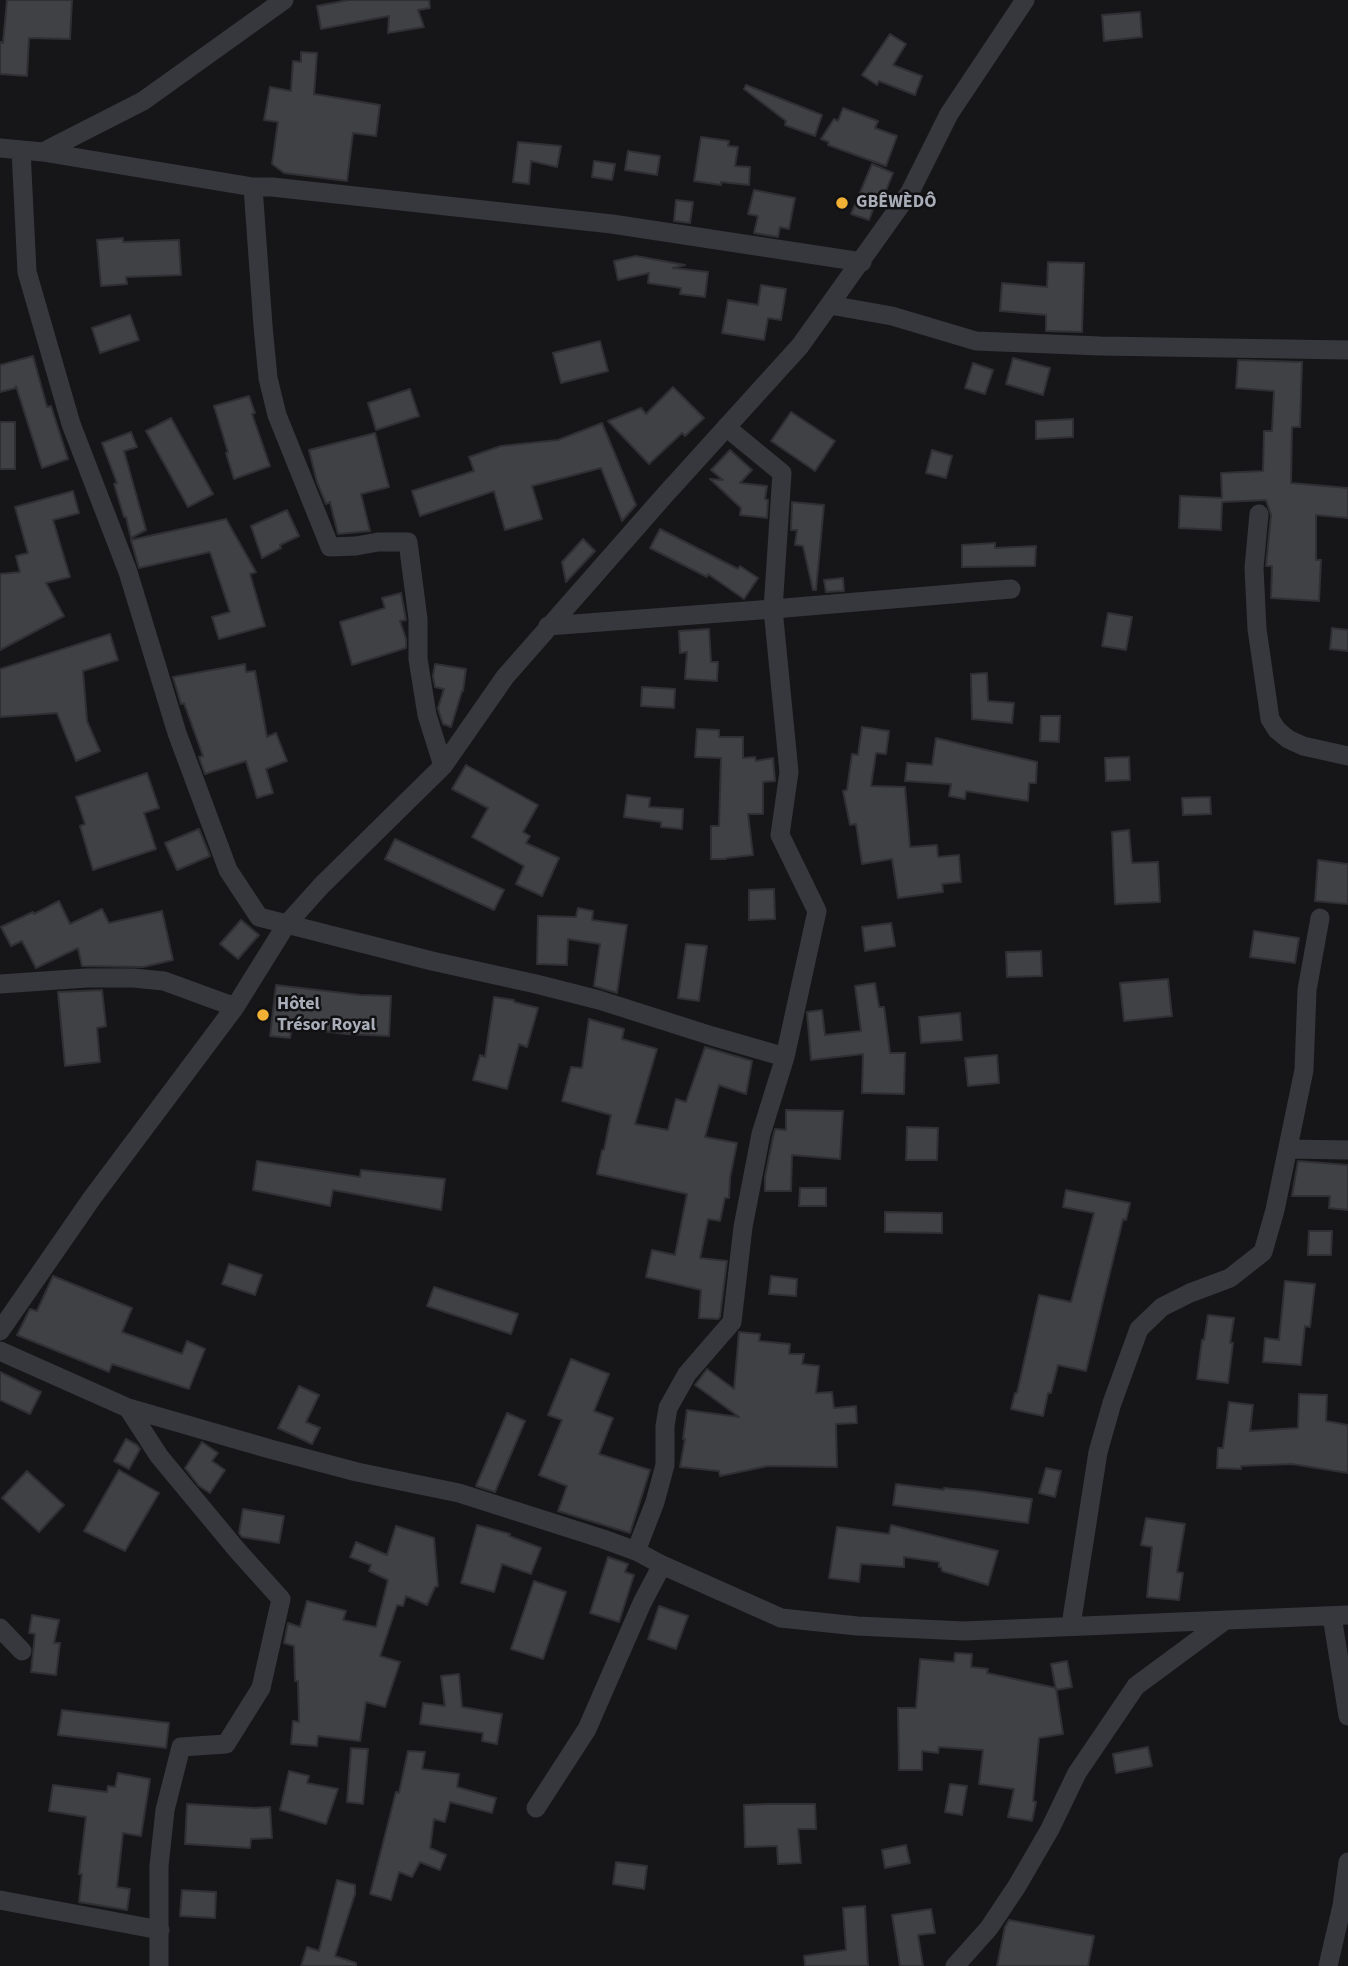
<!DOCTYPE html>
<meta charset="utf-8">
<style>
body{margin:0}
canvas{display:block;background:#161618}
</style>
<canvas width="1348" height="1966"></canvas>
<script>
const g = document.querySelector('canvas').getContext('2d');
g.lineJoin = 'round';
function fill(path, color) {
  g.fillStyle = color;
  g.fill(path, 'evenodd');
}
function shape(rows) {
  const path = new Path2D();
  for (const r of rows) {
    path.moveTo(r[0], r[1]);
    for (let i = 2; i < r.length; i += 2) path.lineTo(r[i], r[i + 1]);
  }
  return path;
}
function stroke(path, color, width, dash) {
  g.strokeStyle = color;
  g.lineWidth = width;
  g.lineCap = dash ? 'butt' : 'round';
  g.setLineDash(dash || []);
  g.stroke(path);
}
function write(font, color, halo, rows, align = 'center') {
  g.font = font + ' "Source Sans 3",sans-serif';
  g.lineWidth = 5;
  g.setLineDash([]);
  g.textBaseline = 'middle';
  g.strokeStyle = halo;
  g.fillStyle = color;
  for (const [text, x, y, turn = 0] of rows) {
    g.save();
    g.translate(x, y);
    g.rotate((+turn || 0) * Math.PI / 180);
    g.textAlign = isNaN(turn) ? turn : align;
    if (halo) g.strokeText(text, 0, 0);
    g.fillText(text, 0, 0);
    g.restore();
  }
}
const building = shape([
 [7,0,72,0,70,39,29,38,27,76,0,74,0,42,3,43,7,0],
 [349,0,429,0,430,8,418,10,424,27,388,33,389,16,321,29,317,6,349,0],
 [1140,12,1142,37,1104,41,1102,15,1140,12],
 [890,34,906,44,893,65,922,76,915,95,879,81,877,85,862,75,890,34],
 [301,52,317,53,314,94,380,105,376,136,353,133,347,181,284,173,272,164,278,122,264,120,270,87,291,91,293,61,301,62,301,52],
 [746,85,822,115,815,136,785,125,786,121,744,89,746,85],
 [843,108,878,121,875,128,897,136,886,166,828,145,829,142,821,139,834,119,838,121,843,108],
 [701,137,729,141,728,146,738,147,735,166,750,167,749,185,721,182,721,185,694,181,701,137],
 [518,142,561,146,557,167,531,161,529,184,513,182,518,142],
 [628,151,660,156,657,175,625,170,628,151],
 [594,161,615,164,612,180,592,177,594,161],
 [872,164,893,173,885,193,880,191,869,220,851,214,872,164],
 [754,190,795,198,789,229,780,227,778,237,754,233,758,216,748,214,754,190],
 [676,200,693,202,690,223,674,221,676,200],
 [123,238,123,242,179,240,181,275,126,277,127,284,101,286,97,240,123,238],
 [636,256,685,265,673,268,708,272,705,297,680,294,681,288,648,283,649,273,618,280,614,261,636,256],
 [1048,262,1084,263,1082,332,1046,331,1046,315,1000,311,1002,283,1047,287,1048,262],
 [761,285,786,289,781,320,768,318,764,340,722,333,728,300,758,305,761,285],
 [130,315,139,340,100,353,92,328,130,315],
 [600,341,608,371,561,383,553,353,600,341],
 [33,356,47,407,51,406,68,459,42,468,16,386,16,388,0,392,0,365,33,356],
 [1013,358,1050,368,1043,395,1006,384,1013,358],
 [1238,360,1302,362,1300,427,1292,427,1291,483,1348,488,1348,518,1316,515,1316,560,1321,560,1319,601,1271,598,1272,566,1266,566,1271,515,1266,500,1222,502,1221,530,1179,528,1180,496,1222,498,1221,473,1263,471,1264,431,1272,431,1274,391,1236,388,1238,360],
 [973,363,993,370,985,394,965,388,973,363],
 [673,387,704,418,685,436,682,433,649,464,608,421,641,408,646,414,673,387],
 [410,389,419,416,376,430,368,403,410,389],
 [249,396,255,413,252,414,270,466,234,479,226,453,228,452,214,406,249,396],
 [791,412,835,441,815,471,771,441,791,412],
 [171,418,213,494,188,507,146,431,171,418],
 [1073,419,1073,437,1036,439,1036,421,1073,419],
 [0,422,15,422,15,469,0,469,0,422],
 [602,423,636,505,622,521,601,468,532,486,542,519,505,530,494,491,420,516,412,491,474,471,469,457,501,446,558,440,602,423],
 [131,432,137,447,124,451,146,530,131,538,126,517,124,517,114,484,117,483,102,443,131,432],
 [375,433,389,487,361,494,370,531,338,534,330,502,326,504,317,482,309,450,375,433],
 [730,450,752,470,740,483,767,486,765,499,768,500,767,518,740,515,741,508,710,479,723,480,711,470,730,450],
 [932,450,952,456,946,478,926,473,932,450],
 [73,491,79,513,53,520,70,577,46,583,64,616,0,650,0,574,20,572,16,556,28,553,15,507,73,491],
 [792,502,824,505,816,590,813,590,803,546,795,545,797,530,791,530,792,502],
 [287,510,299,536,280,545,281,548,262,558,251,526,287,510],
 [226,519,256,572,250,574,265,626,219,639,212,617,230,612,210,552,139,568,131,540,226,519],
 [660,529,738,569,740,566,758,578,744,599,708,574,707,577,650,548,660,529],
 [583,539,595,551,566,582,562,562,583,539],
 [995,543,995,548,1036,546,1035,566,962,567,962,545,995,543],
 [843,578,844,591,826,592,824,580,843,578],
 [401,593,406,620,400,621,406,639,406,648,352,665,340,622,385,608,382,598,401,593],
 [1108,613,1132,617,1126,650,1102,646,1108,613],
 [1332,628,1348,630,1348,651,1330,649,1332,628],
 [709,629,711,662,718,662,717,681,685,679,687,652,680,653,679,631,709,629],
 [110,634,118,660,83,671,87,721,100,751,76,761,57,713,0,717,0,669,110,634],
 [245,664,246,672,255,671,267,737,276,733,287,761,266,769,273,793,257,798,246,761,205,774,199,757,203,756,184,703,181,704,173,677,245,664],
 [435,664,466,669,463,691,462,691,451,727,443,724,439,712,438,708,444,689,435,687,433,676,435,664],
 [987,673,988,701,1014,703,1012,723,972,719,971,674,987,673],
 [642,687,675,689,674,708,641,706,642,687],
 [1041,716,1060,716,1059,742,1040,741,1041,716],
 [862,727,889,731,886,754,876,753,871,786,905,787,910,847,937,845,938,857,959,855,961,882,942,884,943,892,898,898,892,859,862,864,856,824,850,825,843,791,847,790,852,754,858,755,862,727],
 [697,729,719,730,719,737,743,737,743,758,755,757,756,761,773,758,775,781,763,782,763,814,748,814,753,855,726,858,726,859,711,859,711,826,719,826,721,758,695,757,697,729],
 [936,738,1037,762,1036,783,1029,783,1028,801,966,791,965,799,949,796,951,784,905,781,907,763,932,765,936,738],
 [1129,757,1130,780,1106,781,1105,758,1129,757],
 [466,765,538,805,523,832,530,836,526,843,559,858,542,896,516,884,524,866,472,837,488,808,452,789,466,765],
 [147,773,159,808,144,813,156,849,93,870,80,826,85,824,76,797,147,773],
 [627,795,650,798,649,807,683,809,682,829,661,827,661,822,624,817,627,795],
 [1210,797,1211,814,1183,815,1182,798,1210,797],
 [199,829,210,856,177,870,165,843,199,829],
 [1129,830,1132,863,1158,862,1160,902,1115,904,1112,832,1129,830],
 [395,839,504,890,494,910,385,859,395,839],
 [1318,860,1348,864,1348,904,1315,901,1318,860],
 [774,889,775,919,749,920,749,890,774,889],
 [59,901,70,924,102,909,109,923,162,911,173,960,143,967,82,966,78,948,36,968,22,941,11,946,1,927,33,912,34,914,59,901],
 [578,908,593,911,592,920,627,925,617,993,594,986,600,944,568,939,567,965,537,964,538,916,576,917,578,908],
 [241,920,259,935,238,959,220,944,241,920],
 [891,923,895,946,865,951,862,927,891,923],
 [1254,931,1299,938,1295,963,1250,957,1254,931],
 [686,944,707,946,699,1001,678,998,686,944],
 [1041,951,1042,976,1007,977,1006,952,1041,951],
 [1168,979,1172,1016,1124,1021,1120,983,1168,979],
 [875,983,879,1007,884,1007,890,1053,905,1053,904,1094,862,1093,863,1054,811,1060,807,1012,822,1010,825,1035,861,1031,855,986,875,983],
 [276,985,360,995,391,996,389,1036,346,1034,292,1027,290,1038,270,1036,276,985],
 [102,990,106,1026,97,1028,100,1062,65,1066,58,992,102,990],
 [494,997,514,1000,514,1002,538,1008,527,1047,519,1044,507,1089,473,1080,480,1055,485,1057,494,997],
 [960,1013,962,1040,921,1043,919,1017,960,1013],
 [589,1019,624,1029,622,1039,657,1049,635,1124,668,1130,676,1099,686,1102,705,1047,752,1061,746,1094,719,1085,705,1137,737,1143,730,1178,729,1198,725,1198,720,1221,708,1219,700,1258,727,1261,720,1317,718,1319,699,1318,701,1290,646,1277,652,1250,675,1255,687,1194,597,1174,602,1150,604,1150,611,1115,562,1101,571,1067,582,1068,589,1019],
 [997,1055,999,1083,968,1086,965,1058,997,1055],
 [786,1110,843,1111,840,1159,792,1155,791,1191,765,1191,765,1177,773,1137,775,1129,786,1130,786,1110],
 [907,1127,938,1128,937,1160,906,1160,907,1127],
 [257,1161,360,1177,361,1170,445,1179,441,1210,333,1190,330,1206,253,1190,257,1161],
 [1298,1161,1348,1165,1348,1210,1329,1208,1330,1196,1292,1196,1298,1161],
 [800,1188,826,1188,826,1206,799,1206,800,1188],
 [1066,1190,1130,1203,1126,1220,1123,1219,1086,1371,1058,1365,1051,1393,1048,1393,1043,1416,1011,1409,1015,1393,1017,1393,1039,1295,1071,1302,1094,1213,1063,1207,1066,1190],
 [885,1212,942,1213,942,1233,885,1232,885,1212],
 [1309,1231,1332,1231,1331,1255,1308,1255,1309,1231],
 [229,1264,262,1275,255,1295,222,1284,229,1264],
 [53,1276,132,1308,122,1332,182,1354,187,1341,205,1349,189,1389,112,1364,109,1372,17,1335,30,1309,37,1311,53,1276],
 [771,1276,797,1279,796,1296,769,1294,771,1276],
 [1285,1281,1315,1284,1310,1327,1305,1326,1301,1365,1263,1362,1265,1338,1279,1340,1285,1281],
 [434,1287,518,1314,511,1334,427,1306,434,1287],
 [1208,1315,1234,1318,1230,1343,1233,1343,1228,1383,1197,1379,1202,1340,1204,1340,1208,1315],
 [739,1332,760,1334,759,1341,790,1344,789,1354,804,1354,802,1364,819,1366,816,1393,832,1392,834,1408,856,1406,857,1423,836,1424,837,1467,768,1466,720,1476,719,1471,680,1467,685,1439,683,1439,687,1410,739,1417,695,1385,707,1369,734,1389,739,1332],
 [571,1359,609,1374,594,1411,613,1418,599,1454,650,1470,630,1533,558,1511,567,1486,539,1475,562,1420,548,1415,571,1359],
 [0,1372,41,1392,30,1414,0,1400,0,1372],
 [299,1386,319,1395,306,1422,320,1428,312,1444,278,1428,299,1386],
 [1299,1394,1327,1395,1326,1421,1348,1425,1348,1473,1292,1464,1241,1466,1241,1469,1217,1468,1218,1448,1223,1448,1229,1402,1253,1405,1250,1431,1298,1428,1299,1394],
 [507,1413,525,1421,495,1492,476,1486,507,1413],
 [126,1439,137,1445,140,1449,129,1469,114,1461,126,1439],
 [202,1442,218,1453,212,1461,225,1470,210,1493,199,1486,185,1468,202,1442],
 [1046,1468,1061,1471,1055,1497,1039,1493,1046,1468],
 [119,1470,159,1493,125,1551,84,1531,119,1470],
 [27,1471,64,1505,39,1532,2,1498,27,1471],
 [896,1484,944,1490,944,1488,976,1491,1032,1499,1028,1523,893,1505,896,1484],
 [243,1509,284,1516,279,1543,242,1537,239,1533,243,1509],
 [1146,1518,1185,1524,1177,1572,1183,1573,1179,1600,1147,1597,1152,1547,1141,1545,1146,1518],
 [477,1525,510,1534,509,1536,541,1548,531,1574,502,1564,494,1592,461,1583,477,1525],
 [891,1525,998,1551,988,1585,942,1571,941,1567,939,1567,939,1562,904,1557,904,1567,861,1564,859,1582,829,1578,837,1527,889,1534,891,1525],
 [396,1526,434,1538,438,1586,435,1587,427,1605,406,1596,403,1606,397,1605,380,1656,400,1662,385,1707,366,1702,360,1741,318,1736,317,1746,291,1744,293,1721,299,1722,298,1681,295,1681,294,1646,284,1643,288,1623,300,1627,307,1601,346,1611,343,1620,376,1627,388,1580,369,1571,371,1565,350,1557,356,1542,387,1555,396,1526],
 [608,1557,628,1564,625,1572,634,1575,619,1622,590,1613,608,1557],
 [534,1581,566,1592,543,1659,511,1649,534,1581],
 [659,1606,688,1616,676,1649,648,1639,659,1606],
 [32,1615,59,1620,54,1643,60,1643,56,1675,31,1672,35,1634,29,1633,32,1615],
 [955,1653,972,1654,971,1667,988,1669,987,1673,1056,1688,1063,1734,1039,1738,1033,1801,1036,1802,1032,1821,1008,1817,1014,1789,979,1784,983,1750,939,1747,938,1753,922,1751,922,1770,899,1770,898,1708,916,1708,920,1659,954,1662,955,1653],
 [1067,1661,1072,1687,1056,1690,1051,1664,1067,1661],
 [459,1674,462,1707,502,1714,497,1744,482,1741,483,1733,420,1724,423,1703,445,1706,441,1676,459,1674],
 [62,1710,169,1723,166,1748,58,1735,62,1710],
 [1148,1747,1152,1766,1116,1773,1113,1754,1148,1747],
 [351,1748,368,1749,363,1804,347,1802,351,1748],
 [408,1751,425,1752,422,1769,459,1774,457,1787,496,1798,492,1813,450,1802,445,1822,434,1819,430,1848,446,1855,440,1870,420,1862,412,1877,399,1872,391,1900,370,1894,396,1792,399,1793,408,1751],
 [289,1771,309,1776,307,1783,338,1789,326,1824,280,1810,289,1771],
 [118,1773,150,1779,141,1836,123,1833,117,1887,130,1889,127,1910,79,1902,82,1874,79,1874,86,1817,49,1811,53,1785,107,1792,108,1786,115,1787,118,1773],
 [950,1784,967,1786,962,1815,945,1812,950,1784],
 [187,1804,255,1808,270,1807,272,1838,251,1839,250,1848,185,1844,187,1804],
 [768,1804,815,1804,816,1829,798,1829,801,1863,778,1864,777,1846,745,1847,744,1805,768,1804],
 [906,1845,910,1863,885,1868,882,1850,906,1845],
 [616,1862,647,1866,644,1889,613,1884,616,1862],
 [337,1880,355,1885,355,1894,335,1956,356,1963,356,1966,301,1966,307,1947,319,1951,337,1880],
 [182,1890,216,1892,215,1918,180,1916,182,1890],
 [865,1906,868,1966,805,1966,804,1956,846,1950,843,1908,865,1906],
 [931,1909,935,1933,918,1935,923,1966,900,1966,892,1915,931,1909],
 [1009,1920,1094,1936,1088,1966,997,1966,1005,1927,1009,1920]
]);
const minor = shape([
 [0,148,43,152,253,187,272,187,612,224,862,262],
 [21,150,27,272,71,424,128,572,177,733,228,870,259,917,432,961,536,984,599,1000,712,1036,785,1057],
 [43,152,143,101,284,0],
 [253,187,263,326,268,378,277,415,330,547,356,546,378,542,408,542,418,619,418,659,427,715,443,766],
 [830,305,892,316,976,341,1100,346,1348,350],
 [726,427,782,473,773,609,1011,589],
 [1259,514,1254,568,1257,629,1270,719,1277,730,1288,739,1303,746,1348,756],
 [548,626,773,609,789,772,780,835,817,911,785,1057,761,1134,743,1227,732,1322,687,1374,668,1408,665,1426,665,1465,655,1502,636,1551],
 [0,984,87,978,133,978,164,981,235,1007],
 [1288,1149,1348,1150],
 [0,1331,92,1198,235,1007,286,925,322,885,443,766,505,677,664,496,800,346,910,192,949,114,1025,0],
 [0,1351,128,1408,270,1449,357,1472,459,1493,603,1539,636,1551,662,1565,781,1618,857,1626,964,1631,1348,1615],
 [128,1408,159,1456,237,1550,281,1599,261,1688,226,1744,181,1747,165,1810,159,1866,159,1966],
 [1332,1616,1348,1716],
 [1071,1625,1098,1452,1112,1403,1139,1329,1162,1307,1190,1293,1230,1278,1263,1252,1275,1210,1304,1070,1307,990,1320,918],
 [0,1628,22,1651],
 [536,1808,587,1729,642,1603,662,1565],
 [0,1900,160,1930],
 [955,1966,989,1928,1017,1886,1050,1829,1077,1773,1136,1686,1224,1621],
 [1328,1966,1342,1906,1348,1862]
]);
const markers = [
 [842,203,7,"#f2b134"],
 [263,1015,7,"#f2b134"]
];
const poiNames = [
 ["GBÊWÈDÔ",856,203],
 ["Hôtel",277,1005],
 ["Trésor Royal",277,1026]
];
fill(building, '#404145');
stroke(building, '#303034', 2);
stroke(minor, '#37383d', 19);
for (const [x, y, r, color] of markers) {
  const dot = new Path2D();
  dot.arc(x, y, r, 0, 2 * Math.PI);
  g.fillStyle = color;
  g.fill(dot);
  stroke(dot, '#111113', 2.5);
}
write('bold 18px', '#a8adb8', '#111113', poiNames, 'left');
</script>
